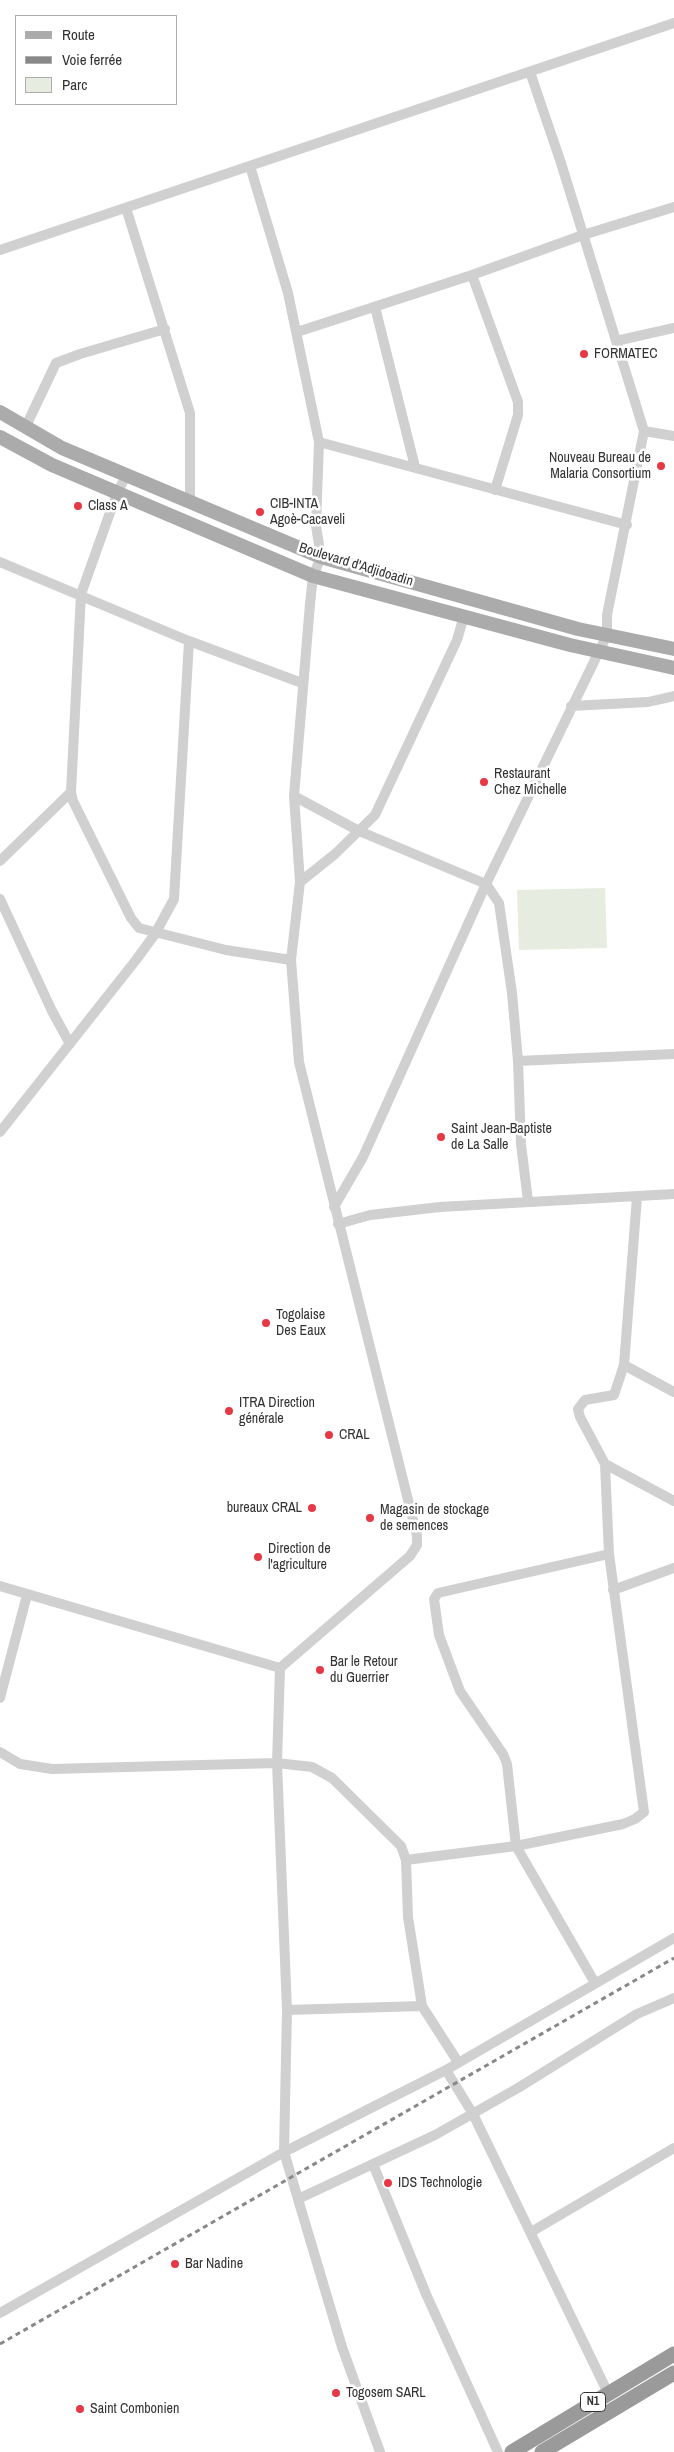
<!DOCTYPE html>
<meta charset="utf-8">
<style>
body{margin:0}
#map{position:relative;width:674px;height:2452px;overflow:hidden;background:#fff;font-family:"Archivo Narrow",sans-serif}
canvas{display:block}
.legend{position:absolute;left:15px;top:15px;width:162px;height:90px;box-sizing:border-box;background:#fff;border:1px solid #adadad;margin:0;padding:6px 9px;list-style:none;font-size:15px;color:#333}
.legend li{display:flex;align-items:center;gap:10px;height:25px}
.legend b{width:25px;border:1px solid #adadad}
</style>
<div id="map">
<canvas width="674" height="2452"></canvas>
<ul class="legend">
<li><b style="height:6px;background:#ababab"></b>Route</li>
<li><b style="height:6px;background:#888"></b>Voie ferrée</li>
<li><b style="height:14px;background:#e6ecdf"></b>Parc</li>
</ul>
</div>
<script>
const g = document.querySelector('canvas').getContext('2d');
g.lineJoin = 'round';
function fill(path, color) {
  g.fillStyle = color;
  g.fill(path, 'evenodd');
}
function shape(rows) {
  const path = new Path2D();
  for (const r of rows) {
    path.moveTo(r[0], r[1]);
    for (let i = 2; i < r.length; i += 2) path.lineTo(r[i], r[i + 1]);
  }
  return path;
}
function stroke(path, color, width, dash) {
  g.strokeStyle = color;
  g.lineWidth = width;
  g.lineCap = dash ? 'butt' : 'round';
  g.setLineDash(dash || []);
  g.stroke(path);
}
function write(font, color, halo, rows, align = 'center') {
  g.font = font + ' "Archivo Narrow",sans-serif';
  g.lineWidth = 5;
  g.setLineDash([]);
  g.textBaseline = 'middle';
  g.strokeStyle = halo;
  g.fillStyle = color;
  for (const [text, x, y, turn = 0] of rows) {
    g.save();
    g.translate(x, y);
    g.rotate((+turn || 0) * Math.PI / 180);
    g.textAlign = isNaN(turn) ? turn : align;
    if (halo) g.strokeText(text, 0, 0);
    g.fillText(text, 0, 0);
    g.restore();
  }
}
const green = shape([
 [605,888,607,948,519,950,517,890]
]);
const minor = shape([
 [250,166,288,293,319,442,316,526,321,557,313,576,310,604,294,796,300,882,291,960,299,1062,417,1536,417,1545,410,1556,280,1668,277,1763,287,2010,284,2152,342,2347,380,2452],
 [126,208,190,413,190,503],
 [0,250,674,23],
 [472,275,518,402,518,415,495,490],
 [375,307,415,467],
 [297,332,472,275,583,235,674,207],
 [616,341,674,328],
 [26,426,56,363,80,354,165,329],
 [644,431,674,436],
 [319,442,627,525],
 [126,476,117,493,81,594,71,792,73,801,131,918,139,928,226,950,291,960],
 [0,562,189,641,302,683],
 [571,706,648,702,674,696],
 [294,796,359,831,486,884,499,903,512,993,518,1061,521,1144,528,1201],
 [0,861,71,792],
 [300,882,335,854,375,815,457,640,464,616],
 [0,899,52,1011,70,1044],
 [518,1061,674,1054],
 [0,1132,136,960,155,934,174,899,189,641],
 [334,1207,363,1157,486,884,607,635,607,615,644,431,561,163,530,72],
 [338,1224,370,1215,440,1207,674,1194],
 [624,1365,674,1392],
 [605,1464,674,1501],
 [0,1586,280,1668],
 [613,1590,674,1568],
 [0,1698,27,1595],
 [0,1752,20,1764,52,1769,277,1763,312,1767,332,1778,401,1846,406,1860,408,1917,422,2006,458,2062],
 [406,1860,516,1846,623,1824,635,1819,644,1812,609,1554,605,1464,580,1417,578,1409,585,1400,614,1395,624,1365,637,1197],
 [595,1983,516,1846,507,1764,503,1754,460,1691,439,1635,434,1599,438,1593,609,1554],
 [287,2010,422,2006],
 [446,2070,473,2114,608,2393],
 [373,2164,426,2294,498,2452],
 [298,2199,435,2135,518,2088,637,2014,674,1998],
 [531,2232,674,2148],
 [0,2313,284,2152,446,2070,674,1938]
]);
const major = shape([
 [0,412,62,448,321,557,578,629,674,649],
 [0,437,52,465,313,576,570,645,674,668]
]);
const highway = shape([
 [512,2452,674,2354],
 [542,2452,674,2373]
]);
const rail = shape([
 [0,2344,674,1958]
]);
const markers = [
 [584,354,5,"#e63946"],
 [661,466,5,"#e63946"],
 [78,506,5,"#e63946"],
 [260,512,5,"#e63946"],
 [484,782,5,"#e63946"],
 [441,1137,5,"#e63946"],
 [266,1323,5,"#e63946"],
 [229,1411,5,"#e63946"],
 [329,1435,5,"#e63946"],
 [312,1508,5,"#e63946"],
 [370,1518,5,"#e63946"],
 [258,1557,5,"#e63946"],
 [320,1670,5,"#e63946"],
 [388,2183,5,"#e63946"],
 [175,2264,5,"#e63946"],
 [336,2393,5,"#e63946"],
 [80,2409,5,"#e63946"]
];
const shields = [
 [593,2402,25]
];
const shieldNames = [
 ["N1",593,2402]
];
const poiNames = [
 ["FORMATEC",594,354],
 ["Nouveau Bureau de",651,458,"right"],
 ["Malaria Consortium",651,474,"right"],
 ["CIB-INTA",270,504],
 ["Agoè-Cacaveli",270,520],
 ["Class A",88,506],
 ["Restaurant",494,774],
 ["Chez Michelle",494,790],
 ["Saint Jean-Baptiste",451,1129],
 ["de La Salle",451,1145],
 ["Togolaise",276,1315],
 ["Des Eaux",276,1331],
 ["ITRA Direction",239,1403],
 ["générale",239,1419],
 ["CRAL",339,1435],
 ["bureaux CRAL",302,1508,"right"],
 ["Magasin de stockage",380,1510],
 ["de semences",380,1526],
 ["Direction de",268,1549],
 ["l'agriculture",268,1565],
 ["Bar le Retour",330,1662],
 ["du Guerrier",330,1678],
 ["IDS Technologie",398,2183],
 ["Bar Nadine",185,2264],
 ["Togosem SARL",346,2393],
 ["Saint Combonien",90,2409]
];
const streetNames = [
 ["Boulevard d'Adjidoadin",356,565,17]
];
fill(green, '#e6ecdf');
stroke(minor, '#d0d0d0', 10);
stroke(major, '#ababab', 14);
stroke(highway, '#9a9a9a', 15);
stroke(rail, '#888', 3, [5, 4]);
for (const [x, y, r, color] of markers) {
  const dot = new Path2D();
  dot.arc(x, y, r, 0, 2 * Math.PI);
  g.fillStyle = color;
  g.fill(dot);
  stroke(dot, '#fff', 2);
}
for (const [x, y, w] of shields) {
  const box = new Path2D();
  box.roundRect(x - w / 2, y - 9.5, w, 19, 4);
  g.fillStyle = '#fff';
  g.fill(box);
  stroke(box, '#333', 1);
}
write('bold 12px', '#333', null, shieldNames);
write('14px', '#333', '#fff', poiNames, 'left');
write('14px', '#333', '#fff', streetNames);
</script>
